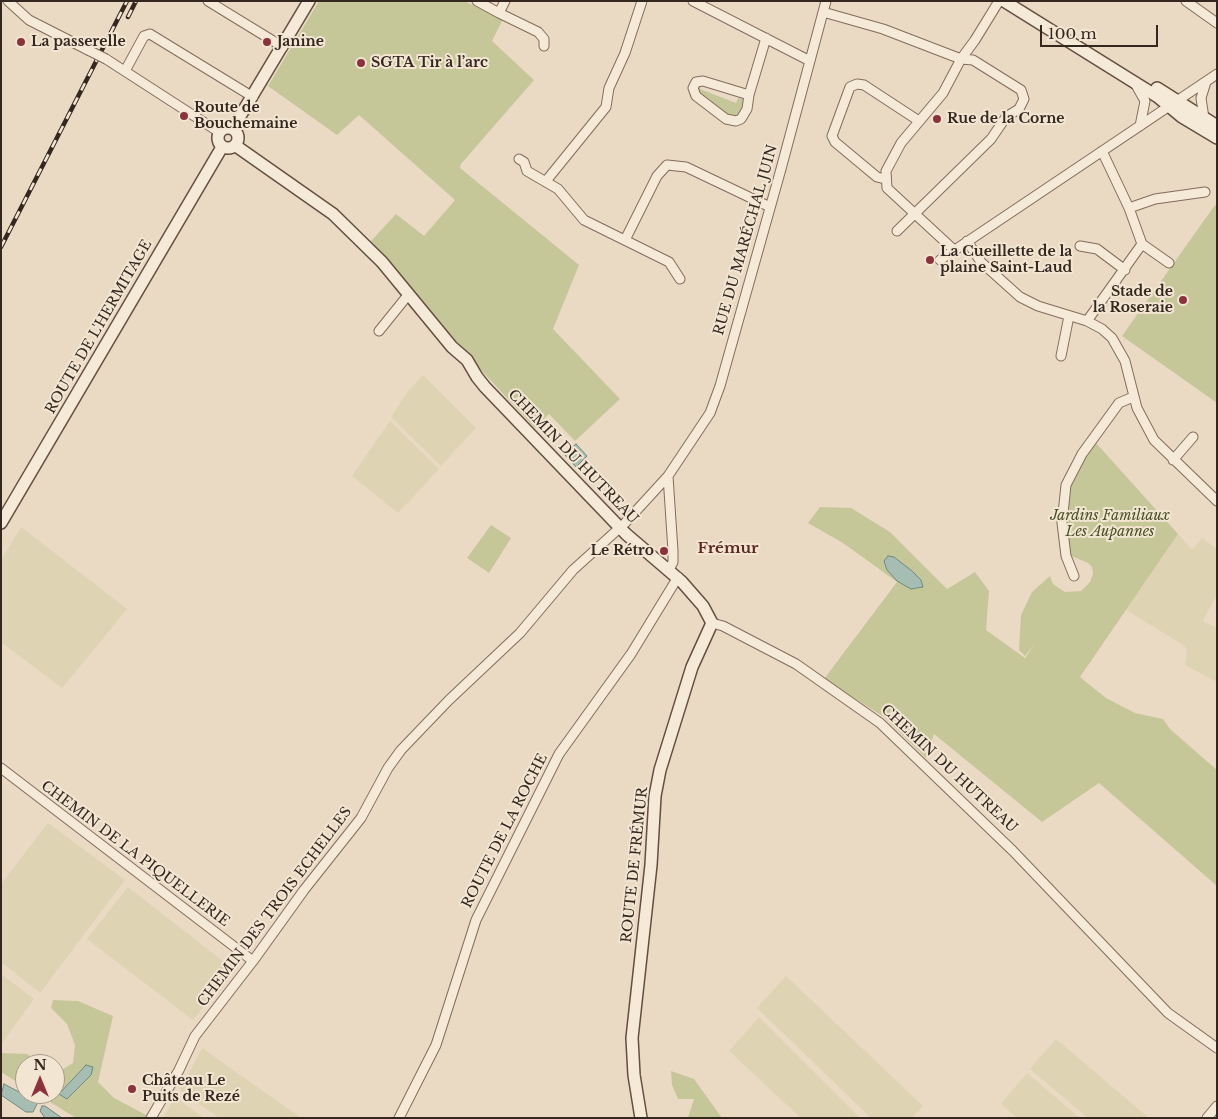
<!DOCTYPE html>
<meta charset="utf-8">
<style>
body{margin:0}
#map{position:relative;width:1218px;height:1119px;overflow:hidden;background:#eadac4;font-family:"Libre Baskerville",serif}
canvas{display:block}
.frame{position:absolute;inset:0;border:2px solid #34271f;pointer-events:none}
.north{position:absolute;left:15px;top:1054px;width:50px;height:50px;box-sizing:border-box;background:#f2e6d3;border:1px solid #a69a8b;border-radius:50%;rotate:0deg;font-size:14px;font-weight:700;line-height:20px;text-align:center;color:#34271f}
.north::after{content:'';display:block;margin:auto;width:18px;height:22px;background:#8c323d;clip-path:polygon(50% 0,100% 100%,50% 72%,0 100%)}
.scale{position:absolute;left:1040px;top:25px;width:118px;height:22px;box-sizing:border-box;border:2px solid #34271f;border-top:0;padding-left:6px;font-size:15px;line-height:18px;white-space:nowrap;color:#34271f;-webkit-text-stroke:4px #f2e6d3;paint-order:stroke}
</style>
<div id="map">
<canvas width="1218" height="1119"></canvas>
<div class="frame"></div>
<div class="north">N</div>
<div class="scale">100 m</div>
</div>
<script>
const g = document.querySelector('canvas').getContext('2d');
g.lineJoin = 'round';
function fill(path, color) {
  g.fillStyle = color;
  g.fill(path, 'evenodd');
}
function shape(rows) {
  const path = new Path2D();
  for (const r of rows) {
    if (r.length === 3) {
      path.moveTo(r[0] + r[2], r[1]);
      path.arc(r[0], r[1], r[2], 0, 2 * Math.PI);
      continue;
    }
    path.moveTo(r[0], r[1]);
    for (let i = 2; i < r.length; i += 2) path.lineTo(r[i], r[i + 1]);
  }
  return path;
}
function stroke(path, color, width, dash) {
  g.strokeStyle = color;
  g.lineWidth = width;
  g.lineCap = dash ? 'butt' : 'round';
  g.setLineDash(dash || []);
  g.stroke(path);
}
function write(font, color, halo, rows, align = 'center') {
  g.font = font + ' "Libre Baskerville",serif';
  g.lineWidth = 4;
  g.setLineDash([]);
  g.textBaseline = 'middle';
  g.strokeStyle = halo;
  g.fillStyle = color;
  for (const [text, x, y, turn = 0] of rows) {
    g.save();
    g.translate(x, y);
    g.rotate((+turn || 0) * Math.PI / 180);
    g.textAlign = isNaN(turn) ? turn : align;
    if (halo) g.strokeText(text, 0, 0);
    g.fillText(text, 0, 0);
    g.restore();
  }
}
const farmland = shape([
 [423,375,476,428,441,466,391,417,409,390],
 [390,421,439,469,398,513,352,476],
 [21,527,127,609,62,688,1,642,1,560],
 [1178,534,1192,550,1202,538,1217,549,1217,594,1203,621,1217,628,1217,682,1185,665,1187,652,1185,646,1126,610],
 [48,823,125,880,40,993,1,962,1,884],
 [128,887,233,969,193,1020,87,939],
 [1,974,34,999,2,1043,1,1043],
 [786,976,923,1106,912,1118,871,1118,757,1008],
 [759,1017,860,1118,801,1118,729,1051],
 [1056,1039,1149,1118,1088,1118,1030,1069],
 [202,1048,301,1118,219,1118,180,1090],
 [1027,1073,1080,1118,1017,1118,1001,1104],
 [175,1097,204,1118,205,1118,163,1118]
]);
const green = shape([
 [319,1,464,1,503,19,492,41,534,80,461,164,460,168,579,265,553,329,620,399,575,441,549,414,535,428,482,371,371,241,396,214,424,236,455,200,359,115,337,135,268,86],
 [702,84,700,89,736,103,738,98,743,99,745,104,743,112,737,117,727,115,697,91,697,86],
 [1215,205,1217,206,1217,403,1122,336],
 [1096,443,1178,534,1080,677,1106,698,1135,713,1163,719,1170,729,1217,770,1217,886,1099,783,1042,822,934,734,926,758,884,717,824,679,897,582,843,543,808,523,820,507,851,508,890,532,947,589,975,572,989,591,986,630,1025,658,1036,642,1025,656,1019,650,1021,615,1032,592,1050,576,1053,584,1065,592,1081,591,1090,582,1093,574,1092,567,1088,563,1069,555,1065,527,1067,490,1084,456],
 [491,525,511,538,489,573,467,558],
 [53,1000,78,1001,113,1016,98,1082,114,1098,148,1116,147,1118,76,1118,37,1094,55,1094,55,1074,73,1063,75,1045,67,1024,51,1008],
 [1,1053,27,1054,41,1064,25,1064,25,1087,1,1072],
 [671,1071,694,1079,722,1118,688,1118,694,1099,678,1099,672,1085]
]);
const water = shape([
 [576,444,587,456,576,467,564,454,576,444],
 [888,556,894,557,912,571,921,580,923,587,911,589,897,581,887,570,884,561,888,556],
 [86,1065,93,1067,91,1075,67,1099,59,1094,86,1065],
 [4,1084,38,1102,33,1112,26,1112,1,1095,4,1084],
 [42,1106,45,1106,62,1118,45,1118,40,1111,42,1106]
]);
const street = shape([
 [8,1,29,20,88,50],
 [208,1,283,47],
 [477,1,499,13],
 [505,1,499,13,538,32,544,39,544,46],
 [693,1,810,61],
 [1186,1,1217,23],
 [823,12,883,29,961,59,973,60,1021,90,1024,99,1019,109,1006,117,991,139,897,231],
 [106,59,219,132],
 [125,71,144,36,150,34,253,97],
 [1136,85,1145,101,1140,126],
 [749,95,703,81,696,82,693,88,696,96,726,119,736,121,741,119,747,109,749,95,766,38],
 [1204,118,1201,98,1206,82],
 [519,159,524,162,527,171,558,189,584,220,669,262,680,279],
 [885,179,877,177,835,142,832,136,850,87,857,84,864,85,919,121],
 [546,181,606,107,609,88,625,53,642,1],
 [1129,208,1155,199,1205,192],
 [625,240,657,176,667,165,686,167,770,207],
 [967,241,981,262,1020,297,1038,306,1087,321,1102,329,1112,338,1125,361,1137,408,1154,440,1217,501],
 [1142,244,1169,263],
 [1080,246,1097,249,1125,270],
 [954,250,887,188,886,171,901,143,943,93,961,59,975,40,999,1],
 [940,260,1217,74],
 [1087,321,1142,244,1129,208,1102,151],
 [379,331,408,295],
 [1061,356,1069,316],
 [1173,460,1193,437],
 [668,476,673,551,673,562,669,570],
 [1074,576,1066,556,1062,523,1066,485,1082,454,1119,403,1133,397],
 [712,623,723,626,796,664,880,723,1013,851,1168,1013,1217,1048],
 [1,768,253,961],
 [151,1118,179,1070,195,1036,253,961,304,890,361,818,388,768,401,750,449,700,520,633,573,570,625,523,668,476,710,413,720,386,781,169,826,1],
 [399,1118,436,1045,476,920,559,754,631,654,678,577],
 [1207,1118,1217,1106]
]);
const secondary = shape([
 [1004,1,1158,97,1182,117,1217,138],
 [1157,88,1217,126],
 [233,128,309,1],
 [228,138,10],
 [236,146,333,214,382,262,452,347,467,360,477,377,485,387,626,534,682,582,703,606,712,623,692,667,660,770,655,796,651,865,632,1038,634,1075,641,1118],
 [1,523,222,147]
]);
const rail = shape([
 [128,17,136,1],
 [1,247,127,1]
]);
const streetBridge = shape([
 [88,50,106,59]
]);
const markers = [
 [21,42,5,"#8c323d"],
 [267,42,5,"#8c323d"],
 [361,63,5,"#8c323d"],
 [184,116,5,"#8c323d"],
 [937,119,5,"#8c323d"],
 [930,260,5,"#8c323d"],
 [1183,300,5,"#8c323d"],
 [664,551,5,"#8c323d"],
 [132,1089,5,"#8c323d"]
];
const poiNames = [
 ["La passerelle",31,42],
 ["Janine",277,42],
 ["SGTA Tir à l’arc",371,63],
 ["Route de",194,108],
 ["Bouchemaine",194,124],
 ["Rue de la Corne",947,119],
 ["La Cueillette de la",940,252],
 ["plaine Saint-Laud",940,268],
 ["Stade de",1173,292,"right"],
 ["la Roseraie",1173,308,"right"],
 ["Le Rétro",654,551,"right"],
 ["Château Le",142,1081],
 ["Puits de Rezé",142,1097]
];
const streetNames = [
 ["RUE DU MARÉCHAL JUIN",746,240,-74],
 ["ROUTE DE L'HERMITAGE",99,327,-60],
 ["CHEMIN DU HUTREAU",573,457,46],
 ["CHEMIN DU HUTREAU",949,769,43],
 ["ROUTE DE LA ROCHE",505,831,-63],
 ["CHEMIN DE LA PIQUELLERIE",135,854,37],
 ["ROUTE DE FRÉMUR",635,865,-84],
 ["CHEMIN DES TROIS ECHELLES",275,907,-53]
];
const parkNames = [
 ["Jardins Familiaux",1110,516],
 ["Les Aupannes",1110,532]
];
const neighbourhoodNames = [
 ["Frémur",728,549]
];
fill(farmland, '#ded3b2');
fill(green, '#c6c799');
fill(water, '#a6bdb4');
stroke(water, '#6e8a80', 1);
stroke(street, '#836c5c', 11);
stroke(secondary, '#644e40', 14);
stroke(street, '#f5e9d7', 9);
stroke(secondary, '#f5e9d7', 11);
stroke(rail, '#34271f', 4.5);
stroke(rail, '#f2e6d3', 2.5, [8]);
stroke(streetBridge, '#836c5c', 11, []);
stroke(streetBridge, '#f5e9d7', 9);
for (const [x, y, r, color] of markers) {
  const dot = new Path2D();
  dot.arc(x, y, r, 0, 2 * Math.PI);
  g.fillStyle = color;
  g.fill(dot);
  stroke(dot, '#f2e6d3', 2);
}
write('bold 14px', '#34271f', '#f2e6d3', poiNames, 'left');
write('14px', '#34271f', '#f2e6d3', streetNames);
write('italic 14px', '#494f27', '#f2e6d3', parkNames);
write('bold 15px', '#5d2822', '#f2e6d3', neighbourhoodNames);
</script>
